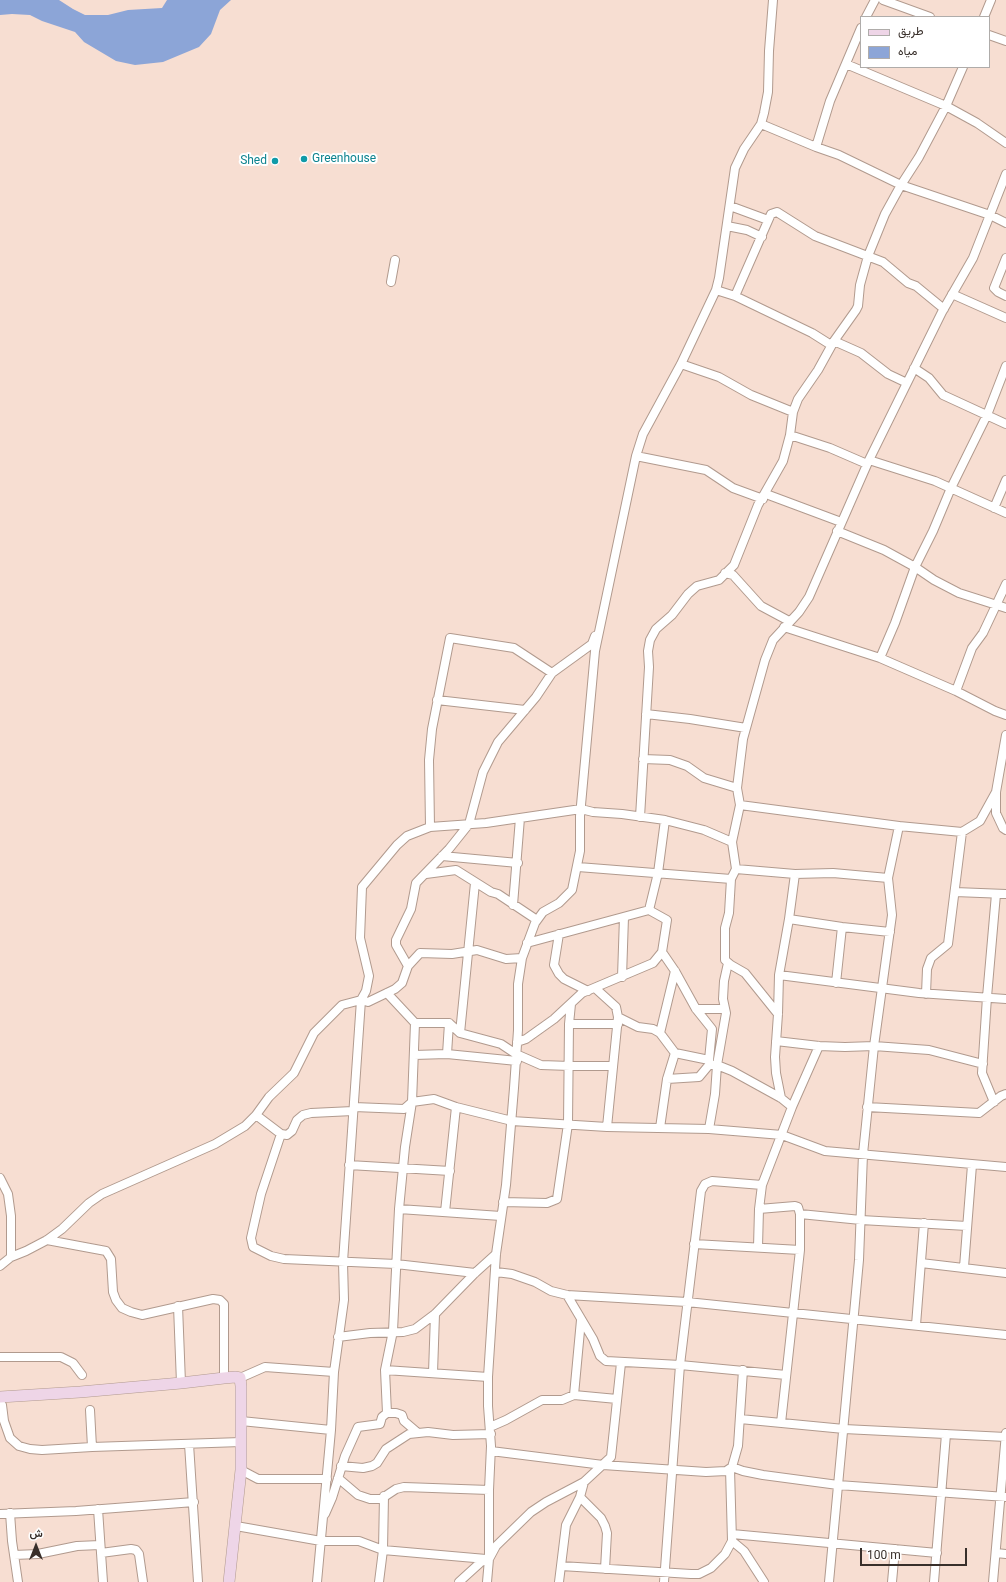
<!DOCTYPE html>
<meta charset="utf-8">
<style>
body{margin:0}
#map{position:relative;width:1006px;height:1582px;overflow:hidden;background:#f7ded2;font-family:Roboto,Vazirmatn,sans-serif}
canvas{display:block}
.legend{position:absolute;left:860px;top:16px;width:130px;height:52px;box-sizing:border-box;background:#fff;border:1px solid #afacaa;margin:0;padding:5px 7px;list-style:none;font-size:12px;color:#382f2a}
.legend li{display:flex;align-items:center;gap:8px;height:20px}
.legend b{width:20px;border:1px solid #afacaa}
.north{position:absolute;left:16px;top:1526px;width:40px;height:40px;-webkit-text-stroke:3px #fff;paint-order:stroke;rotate:0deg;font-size:11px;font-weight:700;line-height:16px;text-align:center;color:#382f2a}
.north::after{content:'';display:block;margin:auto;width:14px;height:18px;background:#382f2a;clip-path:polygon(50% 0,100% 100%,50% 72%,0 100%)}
.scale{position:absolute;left:860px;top:1548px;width:107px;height:18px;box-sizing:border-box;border:2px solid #382f2a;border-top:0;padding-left:5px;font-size:12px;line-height:14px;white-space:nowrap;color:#382f2a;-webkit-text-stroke:3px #fff;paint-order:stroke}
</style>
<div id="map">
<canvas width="1006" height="1582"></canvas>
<ul class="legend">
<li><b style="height:5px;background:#eed5e7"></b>طريق</li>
<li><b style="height:11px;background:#8ca5d7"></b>مياه</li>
</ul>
<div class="north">ش</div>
<div class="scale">100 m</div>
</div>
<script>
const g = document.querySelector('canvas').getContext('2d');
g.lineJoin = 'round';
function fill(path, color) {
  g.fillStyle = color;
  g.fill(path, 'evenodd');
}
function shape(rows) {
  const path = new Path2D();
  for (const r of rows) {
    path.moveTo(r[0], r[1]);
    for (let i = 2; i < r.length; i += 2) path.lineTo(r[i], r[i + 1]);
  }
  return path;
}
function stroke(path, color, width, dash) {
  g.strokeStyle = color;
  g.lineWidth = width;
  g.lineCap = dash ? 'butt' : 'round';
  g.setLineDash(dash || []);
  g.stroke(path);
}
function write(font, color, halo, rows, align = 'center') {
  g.font = font + ' Roboto,sans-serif';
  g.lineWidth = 4;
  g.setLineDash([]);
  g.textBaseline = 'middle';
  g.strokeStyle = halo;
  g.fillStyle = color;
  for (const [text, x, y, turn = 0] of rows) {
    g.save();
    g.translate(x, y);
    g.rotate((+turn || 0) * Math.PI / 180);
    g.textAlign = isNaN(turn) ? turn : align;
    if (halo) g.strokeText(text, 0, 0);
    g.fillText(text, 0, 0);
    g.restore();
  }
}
const water = shape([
 [0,0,59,0,73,9,85,15,108,15,128,10,162,8,167,0,231,0,220,10,211,34,199,47,163,62,135,65,116,61,84,42,75,32,42,21,30,15,12,14,0,15]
]);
const street = shape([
 [883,0,930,17],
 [866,17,875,0],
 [984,17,991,0],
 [989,35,1006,41],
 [846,64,946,106,977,123,1006,143],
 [761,124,816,147,839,155,901,185,990,215,1006,223],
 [816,147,830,101,861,28],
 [730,206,768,220],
 [727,226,747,230,762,237],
 [1006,258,994,288,998,292,1006,296],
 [391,282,395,260],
 [716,290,735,296,812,333,831,345],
 [952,294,1006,318],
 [735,296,771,214,777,212,815,236,883,262,908,283,916,286,944,309],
 [834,341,861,353,888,374,907,383],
 [681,364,719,377,751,395,793,412],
 [914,368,929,378,943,395,1006,424],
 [790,435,830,448,867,464],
 [636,456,706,470,733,488,763,499],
 [869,460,935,481,1006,513],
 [766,494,841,522],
 [994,508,1006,480],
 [837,531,884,550,915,567,934,580,959,593,1006,608],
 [725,573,733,575,761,606,789,621],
 [784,627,880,658,956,691,995,711,1006,715],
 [880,658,895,623,915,567,933,531,951,488,987,415,1006,366],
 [956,691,972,648,983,633,1006,584],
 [437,700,525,710],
 [646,714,690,719,746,728],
 [1006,735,996,792,996,813,1003,828,1006,830],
 [643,759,670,760,687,766,704,778,737,788,743,739,765,660,773,640,799,612,809,597,869,460,942,312,973,258,1006,174],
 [737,788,740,805,899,826,962,832,980,821,996,792],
 [740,805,732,842,736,869,731,879,729,913,725,928,725,960,731,965,745,973,778,1014],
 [640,817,649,667,648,651,650,640,656,629,672,615,688,594,697,586,719,580,734,565,758,505,783,461,790,435,793,412,798,399,818,370,834,341,856,310,858,306,860,285,868,256,885,214,901,185,919,157,946,106,963,67],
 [430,827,429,760,432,729,450,638,514,648,552,673],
 [442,856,518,863],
 [578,867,731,879],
 [736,869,795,874,833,873,888,878],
 [426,874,456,870,491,892,498,894,537,920],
 [955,892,1006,894],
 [513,905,520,818],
 [649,910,658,873,665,820],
 [789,919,842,927,890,932],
 [559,934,554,965,559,974,564,979,588,991],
 [662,952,675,971,696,1009,712,1029,709,1060],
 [408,966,396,945,396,940,411,909,416,883,449,849,469,824,483,772,498,742,536,697,552,673,592,644,595,636],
 [779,975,919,993,1006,999],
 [622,977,624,917],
 [836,983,842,927],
 [595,988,616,1007,618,1017,638,1027,653,1029,660,1033,675,1053,709,1060,709,1065,717,1065,732,1071,781,1098,792,1107],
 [387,993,415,1023,449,1023,460,1033,501,1044,516,1054,541,1065,570,1066,612,1066],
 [926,994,927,969,931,958,948,944,962,832],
 [696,1009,725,1009],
 [569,1024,618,1024],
 [460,1033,475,883],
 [660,1033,675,971],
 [776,1041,819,1046,845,1047,874,1046,929,1050,983,1064],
 [517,1042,526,1039,554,1019,582,993,653,963,662,952,667,920,649,910,527,943],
 [447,1054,449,1023],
 [414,1055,447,1054,517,1061],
 [667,1079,699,1077,709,1065],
 [781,1098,776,1073,775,1057,778,1014,779,975,789,919,795,874],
 [994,1102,982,1073,987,997,996,894],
 [354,1107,404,1109,412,1102,434,1099,456,1107,512,1121,607,1127,709,1129,782,1135,825,1151,1006,1167],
 [867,1107,979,1113,1001,1096,1006,1094],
 [256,1115,281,1134,287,1135,292,1131,297,1120,303,1115,311,1113,353,1111],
 [607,1127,618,1017],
 [660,1128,667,1079,675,1053],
 [709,1129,715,1094,717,1065,726,1013,723,999,724,981,728,963],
 [281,1134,261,1194,251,1238,253,1247,271,1256,284,1259,396,1264,475,1273],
 [349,1165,450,1171],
 [0,1178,8,1194,11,1216,11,1257],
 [503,1202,547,1203,557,1199,568,1124,569,1024,571,1004],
 [399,1209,501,1216],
 [759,1209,795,1206,798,1207,800,1214,800,1250,781,1423],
 [445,1212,456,1107],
 [800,1214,861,1220,967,1226],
 [47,1240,106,1251,111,1259,113,1292,116,1300,122,1308,131,1312,142,1315,213,1299,220,1300,224,1304,224,1378],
 [694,1244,800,1250],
 [758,1247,759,1209,762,1185,792,1107,819,1046],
 [921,1263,1006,1273],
 [0,1266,11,1257,26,1251,47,1240,62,1229,89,1203,102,1194,215,1144,245,1126,256,1115,269,1097,294,1073,314,1033,342,1005,361,1000,368,1002,395,989,402,983,408,966,420,953,452,954,477,950,506,959,522,958],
 [964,1267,972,1165],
 [496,1272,512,1274,535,1282,551,1291,567,1295,687,1302,1006,1335],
 [567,1295,593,1339,600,1356,606,1361,680,1365,786,1375],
 [178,1306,181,1383],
 [916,1325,924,1223],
 [338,1337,370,1333,403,1332,415,1329,435,1314,475,1273,496,1254],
 [0,1357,61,1357,73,1363,82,1375],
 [385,1370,488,1377],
 [433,1373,435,1314],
 [240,1378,265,1367,334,1372],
 [574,1395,581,1320],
 [0,1403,2,1405,4,1421,10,1438,19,1446,30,1449,42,1450,92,1447,241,1442],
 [90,1410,92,1447],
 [387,1413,385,1370,393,1331,399,1209,405,1147,412,1102,415,1023],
 [740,1419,844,1429,1006,1437],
 [241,1421,331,1430],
 [490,1427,506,1420,542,1400,562,1400,574,1395,617,1399],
 [189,1444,198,1582],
 [491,1451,603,1465,706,1472,726,1471,732,1467,738,1446,743,1370],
 [341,1466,363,1468,372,1466,377,1463,386,1449,409,1434,428,1432,453,1435,491,1434],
 [732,1467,743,1471,763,1475,838,1485,1006,1497],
 [241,1470,258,1479,327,1479],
 [338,1478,358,1495,370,1499,381,1499,396,1489,404,1487,489,1490],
 [580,1497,601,1518,605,1526,607,1533,605,1569],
 [98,1509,103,1582],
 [10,1513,12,1541,18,1582],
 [0,1514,76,1511,194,1502],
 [325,1514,332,1498,345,1456,358,1427,380,1424,382,1417,387,1413,396,1413,402,1415,404,1421,418,1433],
 [236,1526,321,1541,359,1541,383,1550,486,1559],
 [732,1534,937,1553],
 [732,1541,744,1551,764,1582],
 [101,1553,131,1549,136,1550,139,1554,143,1582],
 [996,1553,1006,1554],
 [14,1555,38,1554,77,1546,100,1545],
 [561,1566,691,1574,699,1574,711,1568,725,1554,732,1541,730,1469],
 [317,1582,331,1430,334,1372,344,1300,343,1262,361,1000,366,991,369,976,360,938,362,887,397,845,407,836,430,827,486,823,581,809,593,812,622,814,665,820,704,830,732,842],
 [379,1582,383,1550,384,1496],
 [459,1582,481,1562,489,1559,496,1546,531,1512,546,1502,584,1482,611,1457,621,1363],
 [487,1582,489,1559,489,1490,491,1446,488,1406,488,1377,496,1254,506,1185,514,1088,518,1030,518,984,522,958,535,923,543,912,559,903,572,890,580,851,580,816,595,651,636,456,643,434,681,364,716,290,719,278,735,168,744,149,761,124,764,113,768,92,769,51,773,0],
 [559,1582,566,1525,580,1497,584,1482],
 [664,1582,680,1365,701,1191,705,1184,712,1181,762,1185],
 [829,1582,859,1260,863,1154,874,1046,892,915,888,878,899,826],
 [892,1582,895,1549],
 [934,1582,946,1434],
 [993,1582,1006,1433]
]);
const secondary = shape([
 [0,1397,80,1392,181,1383,224,1378,235,1377,240,1378,241,1386,241,1470,229,1582]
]);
const markers = [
 [304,159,4,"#0f9aa8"],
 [275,161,4,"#0f9aa8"]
];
const cultureNames = [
 ["Greenhouse",312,159],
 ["Shed",267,161,"right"]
];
fill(water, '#8ca5d7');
stroke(street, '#b19a8e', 10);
stroke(secondary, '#b19a8e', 12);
stroke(street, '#fff', 8);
stroke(secondary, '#eed5e7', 11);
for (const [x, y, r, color] of markers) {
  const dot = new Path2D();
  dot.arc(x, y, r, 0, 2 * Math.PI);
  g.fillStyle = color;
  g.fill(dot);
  stroke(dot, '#fff', 1.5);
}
write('12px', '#0d838f', '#fff', cultureNames, 'left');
</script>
